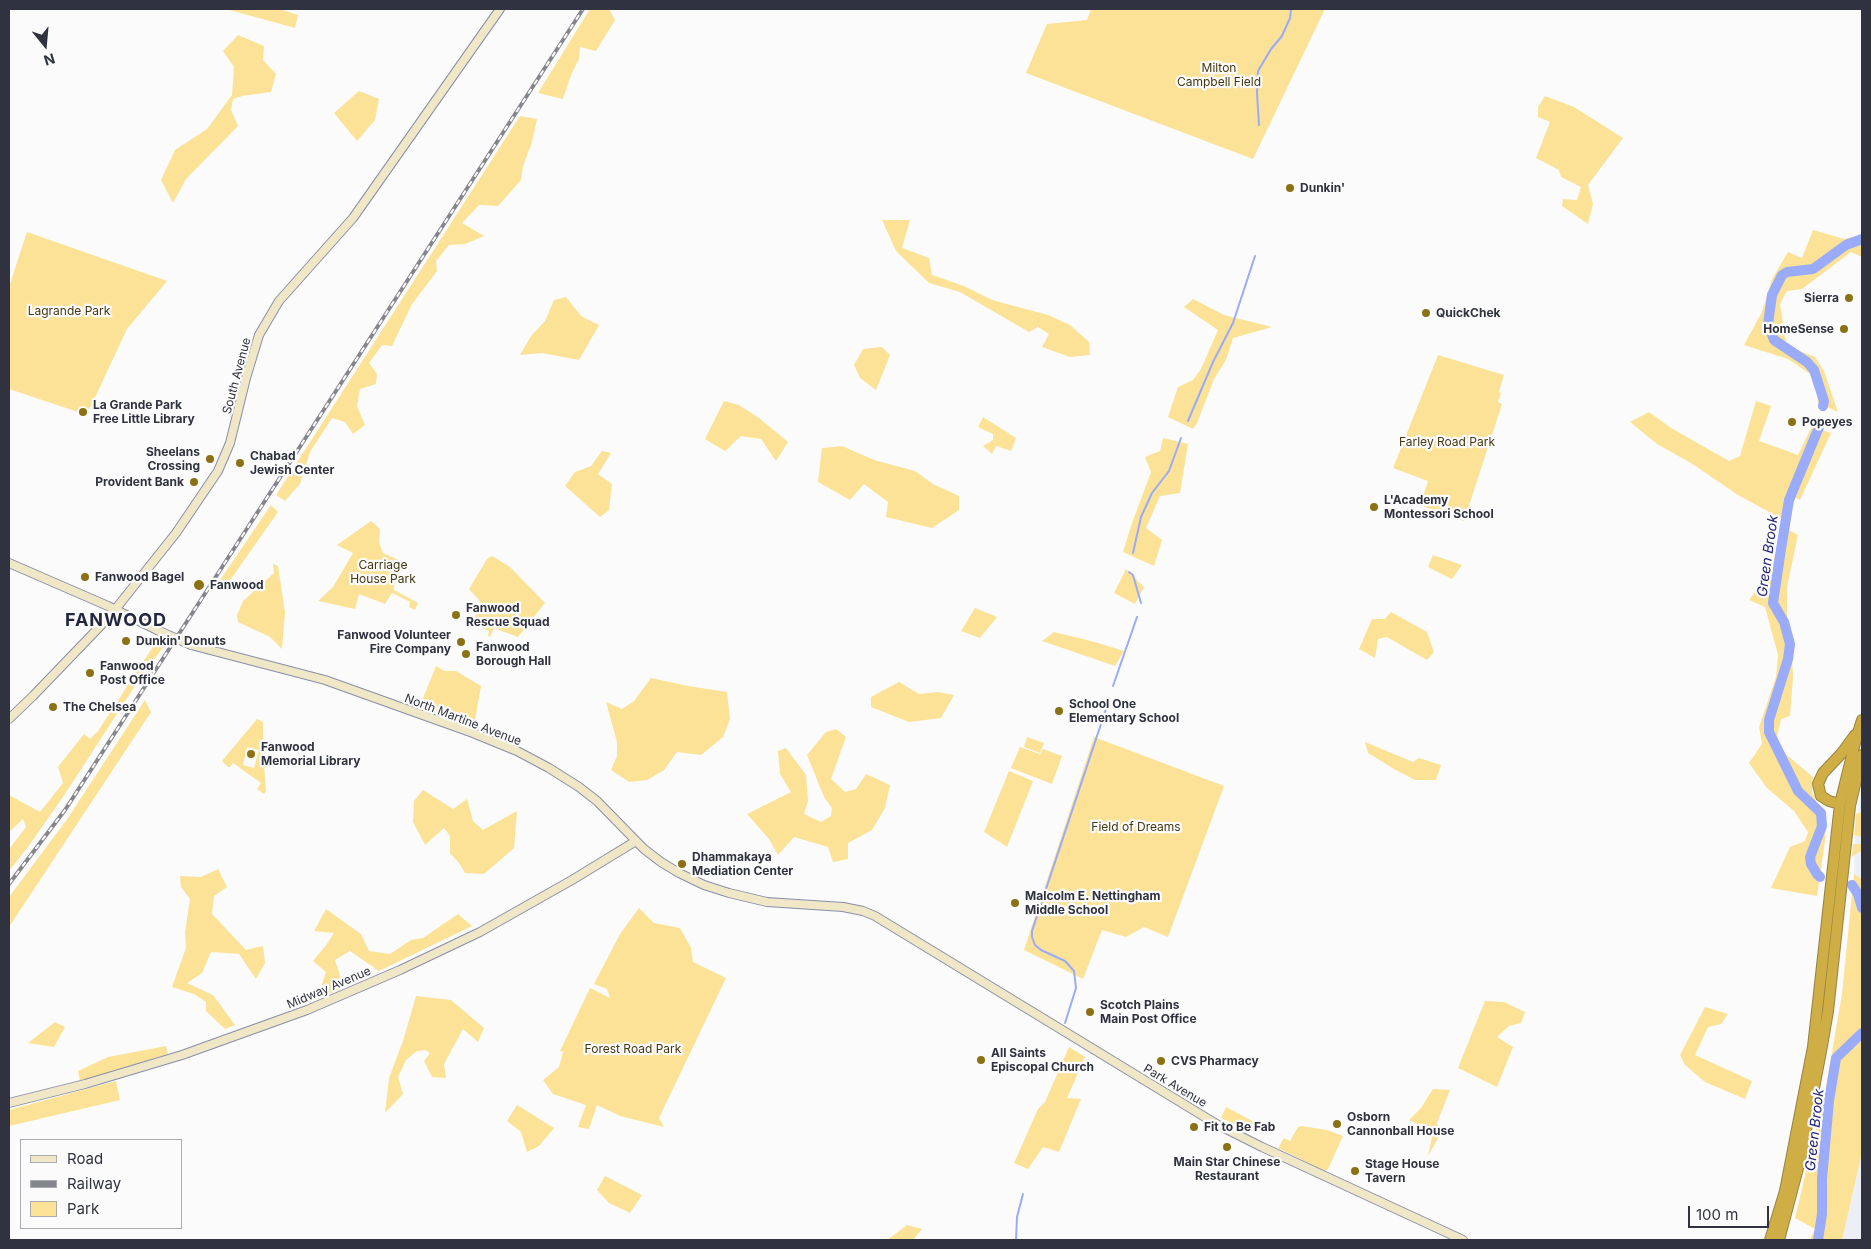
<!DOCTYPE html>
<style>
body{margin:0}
#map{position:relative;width:1871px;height:1249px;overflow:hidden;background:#fbfbfb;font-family:Inter,sans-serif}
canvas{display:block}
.frame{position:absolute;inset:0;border:10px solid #30333f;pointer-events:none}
.legend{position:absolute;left:20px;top:1139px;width:162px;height:90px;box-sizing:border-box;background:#fbfbfb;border:1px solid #aaabb0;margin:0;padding:6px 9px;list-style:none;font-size:15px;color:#30333f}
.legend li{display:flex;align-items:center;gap:10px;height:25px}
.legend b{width:25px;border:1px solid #aaabb0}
.north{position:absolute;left:20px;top:20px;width:50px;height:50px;-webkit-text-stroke:4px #fbfbfb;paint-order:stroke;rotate:163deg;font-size:14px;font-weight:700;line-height:20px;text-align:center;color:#30333f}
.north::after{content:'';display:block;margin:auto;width:18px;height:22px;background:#30333f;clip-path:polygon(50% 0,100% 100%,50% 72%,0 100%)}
.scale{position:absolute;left:1688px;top:1206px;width:81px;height:22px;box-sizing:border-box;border:2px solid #30333f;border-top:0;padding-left:6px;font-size:15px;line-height:18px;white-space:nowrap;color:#30333f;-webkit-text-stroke:4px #fbfbfb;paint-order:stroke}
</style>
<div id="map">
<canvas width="1871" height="1249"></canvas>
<div class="frame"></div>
<ul class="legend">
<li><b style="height:6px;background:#f0e7c7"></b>Road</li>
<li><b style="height:6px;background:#85868d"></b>Railway</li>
<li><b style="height:14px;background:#fbe296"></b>Park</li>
</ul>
<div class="north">N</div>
<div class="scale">100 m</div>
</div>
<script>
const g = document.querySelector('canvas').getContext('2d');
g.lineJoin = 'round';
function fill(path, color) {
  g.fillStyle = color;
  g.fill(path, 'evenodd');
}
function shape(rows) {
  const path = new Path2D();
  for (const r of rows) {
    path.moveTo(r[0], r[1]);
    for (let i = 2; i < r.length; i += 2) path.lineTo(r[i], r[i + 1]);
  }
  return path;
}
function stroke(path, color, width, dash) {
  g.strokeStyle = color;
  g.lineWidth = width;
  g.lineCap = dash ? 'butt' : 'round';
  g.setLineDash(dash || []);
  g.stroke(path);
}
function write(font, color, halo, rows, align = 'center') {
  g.font = font + ' Inter,sans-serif';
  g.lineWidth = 4.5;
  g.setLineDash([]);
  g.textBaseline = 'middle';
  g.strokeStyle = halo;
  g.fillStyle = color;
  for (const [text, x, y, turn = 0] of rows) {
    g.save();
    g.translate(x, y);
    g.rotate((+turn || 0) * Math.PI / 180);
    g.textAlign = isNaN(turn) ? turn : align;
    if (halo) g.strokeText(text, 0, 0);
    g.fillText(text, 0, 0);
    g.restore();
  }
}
const built = shape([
 [1862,787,1862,879,1854,874,1855,829],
 [1862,1153,1862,1240,1842,1240,1853,1193]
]);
const green = shape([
 [226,9,279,9,298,15,295,28],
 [590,9,609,9,615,20,596,51,580,47,579,59,571,75,563,99,538,93],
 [1091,9,1325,9,1253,159,1026,73,1047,24,1087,20],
 [238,35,264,46,263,60,276,74,271,92,242,96,233,99,231,110,238,126,186,179,173,203,161,180,175,150,207,129,232,95,234,67,223,51],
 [359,91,379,99,375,120,357,141,334,113],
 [1545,96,1574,107,1623,138,1588,185,1593,204,1588,224,1562,206,1563,199,1577,200,1581,187,1561,177,1559,170,1536,158,1550,122,1538,117,1538,107],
 [520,116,537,119,532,142,523,166,521,180,498,206,479,205,462,223,484,236,465,244,449,245,436,261,437,271,412,304,392,346,382,345,369,363,377,374,376,384,360,389,357,406,365,425,353,434,345,422,332,418,310,452,300,484,285,501,276,495],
 [882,220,910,220,902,248,929,258,932,275,964,286,992,300,1048,315,1070,325,1089,342,1090,355,1070,357,1042,347,1049,334,1038,327,1029,332,960,292,929,283,896,251],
 [1813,230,1844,239,1862,235,1862,257,1851,252,1802,289,1787,291,1780,304,1786,343,1792,348,1815,357,1824,371,1838,412,1818,403,1815,382,1810,374,1788,359,1744,345,1762,312,1772,279,1788,252,1802,258],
 [27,232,167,281,127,329,91,406,84,414,9,389,9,287],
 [566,297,581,316,599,325,579,360,542,353,520,355,531,336,545,321,554,300],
 [1193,299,1224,315,1272,327,1233,338,1226,360,1214,379,1197,423,1193,429,1168,417,1178,387,1193,380,1201,369,1218,330,1184,307],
 [882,347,890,355,876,390,860,378,854,365,863,349],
 [1438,355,1504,375,1499,392,1501,393,1498,402,1502,404,1464,521,1420,505,1428,481,1393,468],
 [724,401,739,405,759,418,788,442,776,461,761,439,741,436,725,451,705,439],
 [1756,401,1771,406,1759,441,1798,455,1812,426,1831,433,1800,500,1786,493,1782,519,1738,495,1691,463,1657,444,1630,422,1649,412,1671,428,1729,461,1740,456],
 [983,417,1016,438,1011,451,996,446,992,454,983,446,993,440,993,434,978,427],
 [1163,438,1188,444,1180,493,1160,496,1146,528,1162,540,1154,566,1123,552,1132,523,1151,472,1145,457,1160,451],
 [842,446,874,460,915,471,933,484,959,496,959,510,932,528,886,517,888,502,864,484,850,500,818,482,822,448],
 [602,451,611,453,598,474,612,484,609,510,600,517,565,486,575,472,591,466],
 [271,505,278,512,226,586,218,583],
 [371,521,380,529,379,542,383,553,405,563,394,586,394,590,418,603,415,610,409,607,410,602,392,593,385,604,359,594,355,609,318,601,333,587,353,553,337,545],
 [1782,526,1798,535,1787,587,1787,618,1791,634,1793,677,1790,716,1781,719,1777,737,1782,751,1813,777,1812,792,1817,803,1826,811,1825,841,1817,896,1771,888,1790,847,1805,841,1808,832,1794,811,1767,788,1749,763,1762,744,1759,727,1776,677,1778,655,1765,607,1749,600,1767,576,1776,552],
 [1433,555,1462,565,1452,579,1428,567],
 [492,556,510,567,545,603,518,637,494,628,490,637,488,636,489,631,471,623,480,608,479,600,469,589,487,559],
 [273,564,278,566,285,612,282,649,270,637,238,622,237,615,243,601,274,573],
 [1126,569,1144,587,1135,604,1114,593],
 [975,608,997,617,980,638,961,631],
 [1391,612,1427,632,1434,652,1427,660,1387,637,1378,639,1375,658,1359,649,1372,619,1385,619],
 [1054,632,1095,642,1124,651,1115,666,1042,641],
 [156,642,164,646,135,686,65,794,28,847,9,871,9,849,26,827,23,819,9,832,9,795,40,812,63,783,58,767,84,734,90,739,98,731],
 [436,666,444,671,456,671,481,686,474,726,445,718,419,708],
 [651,678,688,686,727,692,730,719,723,737,701,755,677,752,664,770,647,780,629,782,611,770,617,756,617,742,606,702,622,709,634,701],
 [899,682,919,694,938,692,954,695,941,718,909,722,871,707,871,697],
 [145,700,151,712,9,927,9,897,68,818],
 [257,719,263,722,263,751,266,791,264,794,257,789,261,783,233,763,230,767,228,767,222,761],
 [247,747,259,750,254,768,243,765],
 [836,729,846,737,831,779,845,792,856,789,866,774,890,785,885,808,872,830,848,843,848,859,833,862,828,847,794,837,778,855,769,839,747,814,791,792,780,774,778,751,786,748,806,775,808,801,804,814,821,822,831,816,832,808,824,797,807,755,826,732],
 [1027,737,1044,743,1040,753,1024,747],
 [1094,737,1224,786,1168,937,1144,927,1126,937,1102,930,1083,979,1024,950],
 [1365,742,1413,762,1419,758,1441,765,1436,780,1415,780,1394,769,1368,753],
 [1020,747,1040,754,1043,749,1062,756,1052,784,1011,768],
 [1009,771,1033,781,1007,847,984,832],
 [423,790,453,809,467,799,473,821,483,830,517,811,514,848,484,874,465,873,459,863,450,853,450,836,444,828,425,845,413,822,414,801],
 [1858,813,1862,813,1862,837,1854,835,1856,814],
 [1853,844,1862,844,1862,850,1852,857],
 [218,869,227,887,214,896,212,914,246,950,263,946,265,963,256,979,239,954,211,952,202,973,187,983,213,995,235,1025,225,1029,206,1011,206,1002,194,994,172,987,186,948,185,932,190,899,181,887,180,876,201,877],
 [1854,874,1862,879,1862,1153,1842,1240,1810,1240,1815,1229,1795,1218,1826,1087,1842,994],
 [639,908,654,923,680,928,691,948,693,962,726,978,659,1118,664,1127,620,1116,597,1105,589,1129,578,1127,586,1105,553,1094,543,1080,559,1067,563,1052,560,1051,590,988,610,998,607,989,594,984,620,934],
 [326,909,361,934,369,951,390,954,411,940,423,938,458,914,472,926,379,971,350,951,335,960,344,988,317,999,326,972,313,961,327,944,334,933,314,931],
 [416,996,451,1000,484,1028,478,1042,463,1029,444,1064,446,1078,432,1077,424,1061,430,1053,425,1050,417,1051,406,1060,398,1077,403,1094,385,1113,389,1078,403,1041],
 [1485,1001,1504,1002,1525,1012,1521,1023,1509,1026,1497,1037,1513,1047,1497,1087,1458,1068],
 [1705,1007,1728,1014,1721,1024,1708,1027,1695,1055,1752,1081,1745,1099,1705,1082,1685,1065,1680,1055],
 [55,1022,65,1027,54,1047,28,1043],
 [166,1046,168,1054,80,1081,78,1071,108,1057],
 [1069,1047,1085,1057,1067,1098,1081,1099,1059,1152,1043,1147,1028,1169,1014,1163,1038,1109,1045,1102],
 [116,1081,120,1100,9,1126,9,1110],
 [1433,1089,1450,1090,1437,1123,1441,1133,1428,1156,1433,1132,1409,1120,1421,1108],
 [517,1105,554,1128,539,1146,527,1152,521,1132,507,1121],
 [1226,1107,1254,1122,1249,1131,1221,1118],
 [1302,1126,1327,1130,1343,1136,1328,1169,1325,1171,1278,1148,1284,1138,1290,1141,1298,1127],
 [605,1176,642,1195,630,1213,609,1203,597,1190],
 [907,1225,922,1229,913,1240,887,1240]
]);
const stream = shape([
 [1259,125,1257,93,1258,71,1271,49,1282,36,1290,18,1291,9],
 [1188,421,1213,362,1233,323,1255,256],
 [1133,553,1141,517,1152,493,1169,471,1181,438],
 [1129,572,1133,575,1141,603],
 [1113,686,1137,617],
 [1065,1023,1076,988,1074,971,1065,961,1041,950,1035,945,1032,937,1032,931,1109,700],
 [1016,1240,1017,1217,1023,1194]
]);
const river = shape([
 [1823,406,1824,401,1814,370,1807,362,1774,340,1768,324,1772,295,1782,275,1787,272,1813,269,1846,245,1862,239],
 [1819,427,1789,500,1781,549,1773,603,1784,622,1790,644,1788,659,1769,720,1769,732,1798,791,1821,813,1822,826,1810,857,1811,864,1817,874,1820,877],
 [1852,885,1858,894,1862,908],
 [1818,1240,1822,1214,1822,1179,1829,1101,1836,1058,1862,1033]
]);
const secondary = shape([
 [9,563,108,606,157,630],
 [191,645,325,680,473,733,517,751,549,768,579,787,597,801,644,849,661,862,679,873,704,885,729,893,767,902,843,907,863,911,875,916,1218,1125,1262,1147,1463,1240],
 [9,719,33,696,110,616,176,533,218,471,230,443,246,378,259,335,279,301,353,218,500,9],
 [9,1103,85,1084,182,1055,307,1010,400,970,480,932,572,880,636,841]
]);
const highway = shape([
 [1840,804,1829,801,1821,796,1818,784,1823,773,1841,754,1855,735],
 [1770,1240,1785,1191,1813,1047,1840,804,1855,743,1862,720],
 [1779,1240,1801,1157,1822,1046,1828,1011,1850,806,1862,755]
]);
const rail = shape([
 [9,884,65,810,583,9]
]);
const secondaryBridge = shape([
 [157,630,191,645]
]);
const markers = [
 [1290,188,5,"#8b7114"],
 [1849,298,5,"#8b7114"],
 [1426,313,5,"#8b7114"],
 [1844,329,5,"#8b7114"],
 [83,412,5,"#8b7114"],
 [1792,422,5,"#8b7114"],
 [210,459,5,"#8b7114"],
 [240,463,5,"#8b7114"],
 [194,482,5,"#8b7114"],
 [1374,507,5,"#8b7114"],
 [85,577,5,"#8b7114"],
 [199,585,6,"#8b7114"],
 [456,615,5,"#8b7114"],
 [126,641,5,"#8b7114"],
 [461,642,5,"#8b7114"],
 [466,654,5,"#8b7114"],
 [90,673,5,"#8b7114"],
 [53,707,5,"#8b7114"],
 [1059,711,5,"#8b7114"],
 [251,754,5,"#8b7114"],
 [682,864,5,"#8b7114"],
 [1015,903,5,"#8b7114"],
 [1090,1012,5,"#8b7114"],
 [981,1060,5,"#8b7114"],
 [1161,1061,5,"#8b7114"],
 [1337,1124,5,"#8b7114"],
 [1194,1127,5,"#8b7114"],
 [1227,1147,5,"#8b7114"],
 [1355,1171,5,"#8b7114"]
];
const parkNames = [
 ["Milton",1219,68],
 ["Campbell Field",1219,82],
 ["Lagrande Park",69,311],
 ["Farley Road Park",1447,442],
 ["Carriage",383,565],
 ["House Park",383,579],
 ["Field of Dreams",1136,827],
 ["Forest Road Park",633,1049]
];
const poiNames = [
 ["Dunkin'",1300,188],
 ["Sierra",1839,298,"right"],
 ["QuickChek",1436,313],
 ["HomeSense",1834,329,"right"],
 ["La Grande Park",93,405],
 ["Free Little Library",93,419],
 ["Popeyes",1802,422],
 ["Sheelans",200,452,"right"],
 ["Crossing",200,466,"right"],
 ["Chabad",250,456],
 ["Jewish Center",250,470],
 ["Provident Bank",184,482,"right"],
 ["L'Academy",1384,500],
 ["Montessori School",1384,514],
 ["Fanwood Bagel",95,577],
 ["Fanwood",210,585],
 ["Fanwood",466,608],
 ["Rescue Squad",466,622],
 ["Fanwood Volunteer",451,635,"right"],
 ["Fire Company",451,649,"right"],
 ["Dunkin' Donuts",136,641],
 ["Fanwood",476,647],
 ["Borough Hall",476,661],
 ["Fanwood",100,666],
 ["Post Office",100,680],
 ["School One",1069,704],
 ["Elementary School",1069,718],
 ["The Chelsea",63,707],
 ["Fanwood",261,747],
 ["Memorial Library",261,761],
 ["Dhammakaya",692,857],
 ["Mediation Center",692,871],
 ["Malcolm E. Nettingham",1025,896],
 ["Middle School",1025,910],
 ["Scotch Plains",1100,1005],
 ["Main Post Office",1100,1019],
 ["All Saints",991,1053],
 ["Episcopal Church",991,1067],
 ["CVS Pharmacy",1171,1061],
 ["Osborn",1347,1117],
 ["Cannonball House",1347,1131],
 ["Fit to Be Fab",1204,1127],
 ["Main Star Chinese",1227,1162,"center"],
 ["Restaurant",1227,1176,"center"],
 ["Stage House",1365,1164],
 ["Tavern",1365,1178]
];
const streetNames = [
 ["South Avenue",237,376,-75],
 ["North Martine Avenue",463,720,21],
 ["Midway Avenue",329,988,-23],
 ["Park Avenue",1175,1086,31]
];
const waterNames = [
 ["Green Brook",1768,556,-82],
 ["Green Brook",1815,1130,-84]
];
const districtNames = [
 ["FANWOOD",116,621]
];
fill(built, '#edeff7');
fill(green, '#fbe296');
stroke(stream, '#99abf9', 2);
stroke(river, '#99abf9', 10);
stroke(secondary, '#878eaa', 10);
stroke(highway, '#978343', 12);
stroke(secondary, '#f0e7c7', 8);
stroke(highway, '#ceae45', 10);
stroke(rail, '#85868d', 4);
stroke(rail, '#fbfbfb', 2, [5.5]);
stroke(secondaryBridge, '#878eaa', 10, []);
stroke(secondaryBridge, '#f0e7c7', 8);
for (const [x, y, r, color] of markers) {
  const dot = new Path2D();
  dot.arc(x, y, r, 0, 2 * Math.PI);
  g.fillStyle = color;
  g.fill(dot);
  stroke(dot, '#fbfbfb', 2);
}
write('12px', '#443811', '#fbfbfb', parkNames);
write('bold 12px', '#30333f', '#fbfbfb', poiNames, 'left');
write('12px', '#30333f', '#fbfbfb', streetNames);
write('italic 14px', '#1e1e76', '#fbfbfb', waterNames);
g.letterSpacing = '1px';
write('bold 18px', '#23283f', '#fbfbfb', districtNames);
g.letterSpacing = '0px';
</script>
